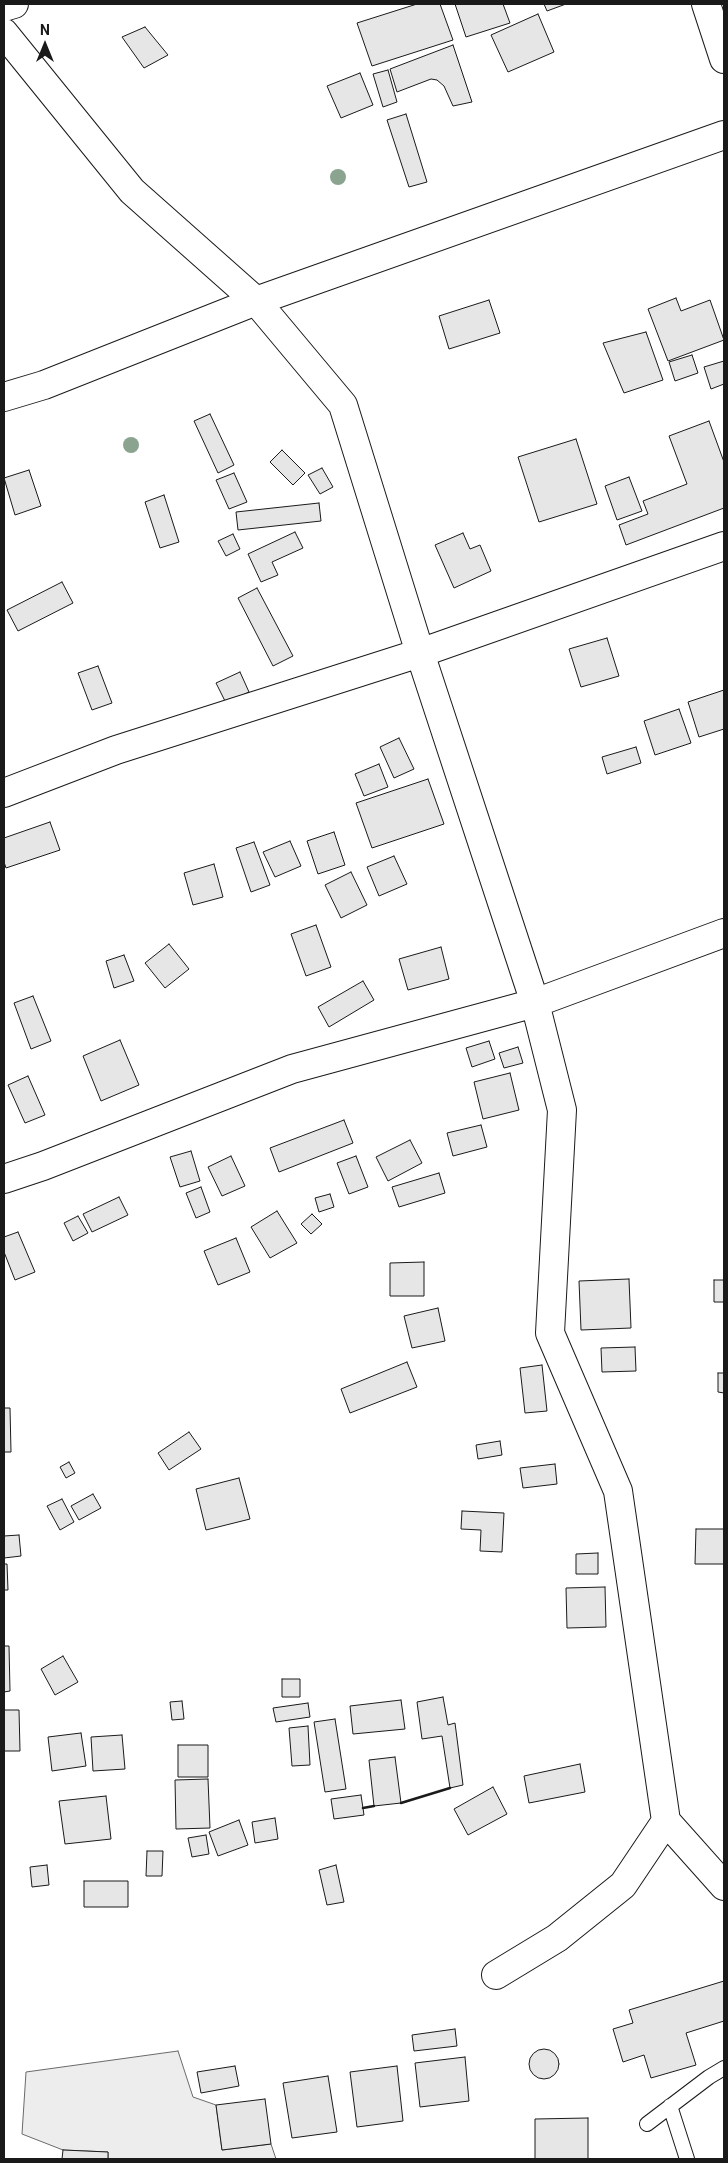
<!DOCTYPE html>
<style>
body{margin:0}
#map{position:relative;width:728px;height:2163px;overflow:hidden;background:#fff;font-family:Roboto,sans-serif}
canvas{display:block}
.frame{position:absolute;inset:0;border:5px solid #1a1a1a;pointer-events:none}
.north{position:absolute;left:20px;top:20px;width:50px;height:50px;-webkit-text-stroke:4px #fff;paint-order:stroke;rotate:0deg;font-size:14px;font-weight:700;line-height:20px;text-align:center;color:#1a1a1a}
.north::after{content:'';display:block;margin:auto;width:18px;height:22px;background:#1a1a1a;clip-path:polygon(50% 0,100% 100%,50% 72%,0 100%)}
</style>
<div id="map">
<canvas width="728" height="2163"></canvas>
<div class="frame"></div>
<div class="north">N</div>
</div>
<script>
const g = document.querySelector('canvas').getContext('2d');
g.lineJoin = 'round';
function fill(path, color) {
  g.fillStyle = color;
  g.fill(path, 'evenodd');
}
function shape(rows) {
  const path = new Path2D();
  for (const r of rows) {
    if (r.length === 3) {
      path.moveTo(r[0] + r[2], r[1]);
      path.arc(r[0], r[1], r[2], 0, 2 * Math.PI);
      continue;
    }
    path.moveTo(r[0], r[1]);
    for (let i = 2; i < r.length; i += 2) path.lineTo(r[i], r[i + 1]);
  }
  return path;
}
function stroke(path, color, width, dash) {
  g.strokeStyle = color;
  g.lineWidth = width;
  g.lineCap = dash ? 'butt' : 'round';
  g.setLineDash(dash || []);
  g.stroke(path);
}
const built = shape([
 [178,2051,193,2097,216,2105,222,2150,271,2144,276,2159,108,2159,108,2152,63,2150,22,2134,26,2072,178,2051]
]);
const building = shape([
 [417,4,440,4,453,40,372,66,357,23,417,4],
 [455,4,503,4,510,23,466,37,455,4],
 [544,4,566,4,547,11,544,4],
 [538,14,554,52,508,72,491,35,538,14],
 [145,27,168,55,144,68,122,37,145,27],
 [453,45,472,102,453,106,444,86,437,80,431,79,397,92,390,69,453,45],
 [388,70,397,102,383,107,373,74,388,70],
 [360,73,373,105,341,118,327,86,360,73],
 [406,114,427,182,409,187,387,120,406,114],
 [676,298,681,311,710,300,724,340,668,361,648,309,676,298],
 [489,300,500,333,449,349,439,316,489,300],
 [646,332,663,380,624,393,603,343,646,332],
 [692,355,698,373,675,381,669,362,692,355],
 [724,361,724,384,711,389,704,367,724,361],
 [210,414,234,465,218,473,194,421,210,414],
 [709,421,724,462,724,508,626,545,619,525,648,514,643,501,687,484,669,436,709,421],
 [576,439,597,504,539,522,518,457,576,439],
 [282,450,305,473,293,485,270,462,282,450],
 [322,468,333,487,320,494,308,475,322,468],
 [29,470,41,506,15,515,4,478,29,470],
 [234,473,247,502,229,509,216,480,234,473],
 [629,477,642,511,617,520,605,486,629,477],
 [164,495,179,542,160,548,145,502,164,495],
 [319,503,321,521,238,530,236,512,319,503],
 [295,532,303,548,272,562,278,575,261,582,248,554,295,532],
 [463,533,470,549,480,545,491,571,454,588,435,545,463,533],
 [233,534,240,549,226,556,218,541,233,534],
 [62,582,73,603,18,631,7,610,62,582],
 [257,588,293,656,273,666,238,598,257,588],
 [607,638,619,676,581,687,569,649,607,638],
 [98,666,112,703,92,710,78,673,98,666],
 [240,672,249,692,226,703,216,683,240,672],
 [724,690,724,729,699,737,688,702,724,690],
 [679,709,691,743,655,755,644,721,679,709],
 [399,738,414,769,394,778,380,747,399,738],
 [636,747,641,763,607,774,602,757,636,747],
 [379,764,388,787,364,796,355,774,379,764],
 [428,779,444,824,372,848,356,803,428,779],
 [50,822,60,850,6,868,4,862,4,838,50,822],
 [334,832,345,865,318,874,307,841,334,832],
 [290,841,301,866,275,877,263,852,290,841],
 [254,842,270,885,251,892,236,848,254,842],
 [394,856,407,884,379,896,367,867,394,856],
 [214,864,223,897,193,905,184,873,214,864],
 [351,872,367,905,341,918,325,885,351,872],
 [316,925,331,967,306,976,291,934,316,925],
 [169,944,189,969,165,988,145,963,169,944],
 [441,947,449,979,408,990,399,959,441,947],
 [124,955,134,981,114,988,106,961,124,955],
 [363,981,374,1000,329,1027,318,1007,363,981],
 [33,996,51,1041,31,1049,14,1003,33,996],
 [120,1040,139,1085,101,1101,83,1056,120,1040],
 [489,1041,495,1059,472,1067,466,1048,489,1041],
 [518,1047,523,1063,504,1068,499,1053,518,1047],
 [510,1073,519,1110,483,1119,474,1082,510,1073],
 [28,1076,45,1115,25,1123,8,1085,28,1076],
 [344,1120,353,1143,279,1172,270,1148,344,1120],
 [481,1125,487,1147,453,1156,447,1133,481,1125],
 [410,1140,422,1163,388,1181,376,1157,410,1140],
 [191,1151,200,1181,180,1187,170,1157,191,1151],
 [231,1156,245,1186,222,1196,208,1167,231,1156],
 [356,1156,368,1187,349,1194,337,1163,356,1156],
 [439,1173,445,1193,399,1207,392,1187,439,1173],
 [201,1187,210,1212,196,1218,186,1193,201,1187],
 [330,1194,334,1207,319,1212,315,1198,330,1194],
 [119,1197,128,1215,92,1232,83,1214,119,1197],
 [277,1211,297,1243,270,1258,251,1227,277,1211],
 [312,1214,322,1224,311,1234,301,1224,312,1214],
 [78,1216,88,1233,73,1241,64,1223,78,1216],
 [18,1232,35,1272,15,1280,4,1252,4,1237,18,1232],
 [236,1238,250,1272,218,1285,204,1251,236,1238],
 [424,1262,424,1296,390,1296,390,1263,424,1262],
 [629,1279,631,1328,581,1330,579,1281,629,1279],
 [714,1280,724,1280,724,1302,714,1302,714,1280],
 [438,1308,445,1341,412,1348,404,1316,438,1308],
 [635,1347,636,1371,602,1372,601,1348,635,1347],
 [407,1362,417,1387,350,1413,341,1389,407,1362],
 [542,1365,547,1411,525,1413,520,1368,542,1365],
 [718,1373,724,1373,724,1393,718,1392,718,1373],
 [4,1408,10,1408,11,1452,4,1452,4,1408],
 [189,1432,201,1449,169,1470,158,1453,189,1432],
 [500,1441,502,1455,478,1459,476,1445,500,1441],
 [69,1462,75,1473,66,1478,60,1467,69,1462],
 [555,1464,557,1484,523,1488,520,1468,555,1464],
 [239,1478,250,1519,206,1530,196,1489,239,1478],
 [93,1494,101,1508,79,1520,71,1506,93,1494],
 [62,1499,74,1522,60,1530,47,1506,62,1499],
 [462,1511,504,1513,502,1552,480,1551,481,1530,461,1529,462,1511],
 [696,1529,724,1529,724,1564,695,1564,696,1529],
 [19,1535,21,1556,4,1558,4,1536,19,1535],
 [598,1553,598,1574,576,1574,576,1554,598,1553],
 [4,1564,7,1564,8,1590,4,1590,4,1564],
 [605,1587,606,1627,567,1628,566,1588,605,1587],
 [4,1646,9,1646,10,1691,4,1692,4,1646],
 [63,1656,78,1682,55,1695,41,1669,63,1656],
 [282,1679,300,1679,300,1697,282,1697,282,1679],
 [443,1697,448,1725,455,1723,463,1785,450,1788,442,1736,422,1739,417,1702,443,1697],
 [401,1700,405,1729,353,1734,350,1706,401,1700],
 [182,1701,184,1719,172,1720,170,1702,182,1701],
 [308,1703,310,1717,276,1722,273,1708,308,1703],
 [4,1710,19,1710,20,1751,4,1751,4,1710],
 [335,1719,346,1789,325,1792,314,1722,335,1719],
 [308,1726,310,1765,292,1766,289,1728,308,1726],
 [81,1733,86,1766,52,1771,48,1737,81,1733],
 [122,1735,125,1769,93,1771,91,1737,122,1735],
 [178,1745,208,1745,208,1777,178,1777,178,1745],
 [395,1757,401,1803,374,1806,369,1760,395,1757],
 [580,1764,585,1792,529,1803,524,1776,580,1764],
 [208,1779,210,1828,176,1829,175,1780,208,1779],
 [493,1787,507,1814,468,1835,454,1809,493,1787],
 [361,1795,364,1815,334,1819,331,1799,361,1795],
 [106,1796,111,1839,65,1844,59,1801,106,1796],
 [275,1818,278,1839,255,1843,252,1822,275,1818],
 [239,1820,248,1845,218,1856,209,1832,239,1820],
 [206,1835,209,1854,192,1857,188,1838,206,1835],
 [147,1851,163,1851,162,1876,146,1876,147,1851],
 [47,1865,49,1885,32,1887,30,1867,47,1865],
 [336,1865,344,1902,327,1905,319,1870,336,1865],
 [84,1881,128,1881,128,1907,84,1907,84,1881],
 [724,1981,724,2021,686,2033,696,2065,651,2078,644,2055,623,2062,613,2029,633,2023,629,2010,724,1981],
 [455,2029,457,2046,414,2051,412,2035,455,2029],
 [544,2064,15],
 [465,2057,469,2101,420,2107,415,2063,465,2057],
 [235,2066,239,2086,201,2093,197,2072,235,2066],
 [397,2066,403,2121,357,2127,350,2072,397,2066],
 [328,2076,337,2132,292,2138,283,2083,328,2076],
 [265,2099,271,2144,222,2150,216,2105,265,2099],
 [588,2118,588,2159,535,2159,535,2119,588,2118],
 [63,2150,108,2152,108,2159,62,2159,63,2150]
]);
const lane = shape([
 [670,2106,687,2159],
 [647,2124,709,2077,724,2068]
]);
const street = shape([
 [706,4,724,59],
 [4,7,14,4],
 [4,33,132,191,256,301,343,405,420,653,535,1003,562,1110,550,1333,618,1491,666,1821,724,1886],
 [4,397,44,385,256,301,724,135],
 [4,793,116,750,420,653,724,546],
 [4,1179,43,1166,292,1069,535,1003,724,933],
 [496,1975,557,1938,623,1885,666,1821]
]);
const wall = shape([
 [401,1803,450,1788],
 [363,1808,374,1806]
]);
const trees = [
 [338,177],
 [131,445]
];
fill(built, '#ededed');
stroke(built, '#6a6a6a', 1);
fill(building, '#e6e6e6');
stroke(building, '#1a1a1a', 1);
stroke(lane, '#1a1a1a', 16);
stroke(street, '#1a1a1a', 30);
stroke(lane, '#fff', 14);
stroke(street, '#fff', 28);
stroke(wall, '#1a1a1a', 2.5);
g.fillStyle = '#8aa48f';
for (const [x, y] of trees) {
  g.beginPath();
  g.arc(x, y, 8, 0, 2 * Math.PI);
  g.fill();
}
</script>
